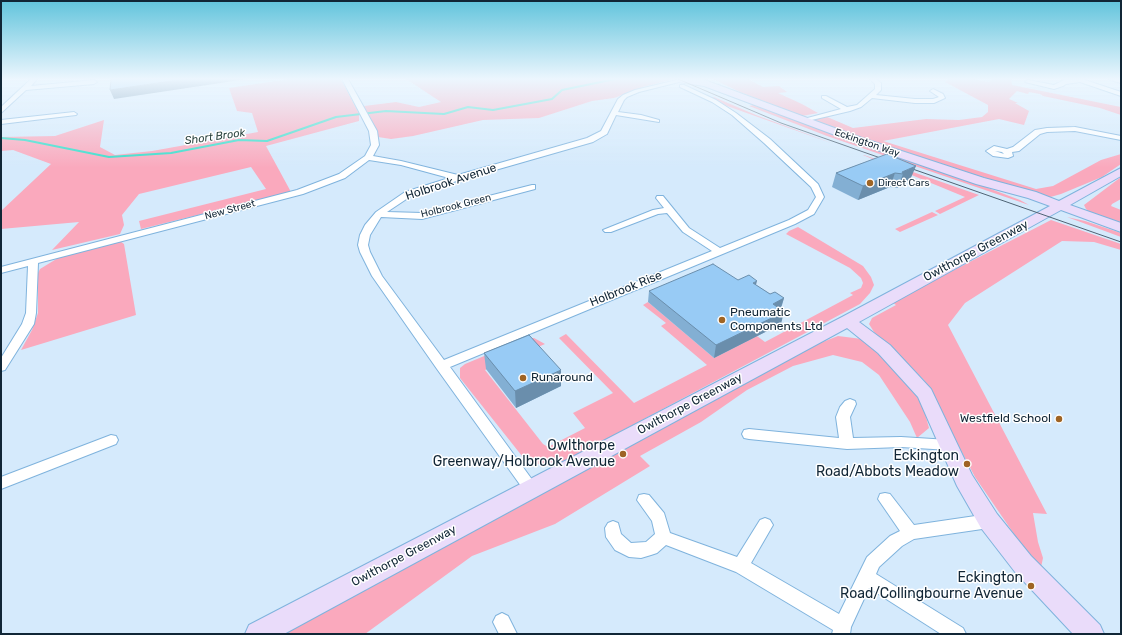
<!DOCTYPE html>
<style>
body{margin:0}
#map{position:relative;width:1122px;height:635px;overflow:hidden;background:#d5eafc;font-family:Rubik,sans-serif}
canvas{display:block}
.frame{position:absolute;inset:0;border:2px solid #112636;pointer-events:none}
</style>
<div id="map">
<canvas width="1122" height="635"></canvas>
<div class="frame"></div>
</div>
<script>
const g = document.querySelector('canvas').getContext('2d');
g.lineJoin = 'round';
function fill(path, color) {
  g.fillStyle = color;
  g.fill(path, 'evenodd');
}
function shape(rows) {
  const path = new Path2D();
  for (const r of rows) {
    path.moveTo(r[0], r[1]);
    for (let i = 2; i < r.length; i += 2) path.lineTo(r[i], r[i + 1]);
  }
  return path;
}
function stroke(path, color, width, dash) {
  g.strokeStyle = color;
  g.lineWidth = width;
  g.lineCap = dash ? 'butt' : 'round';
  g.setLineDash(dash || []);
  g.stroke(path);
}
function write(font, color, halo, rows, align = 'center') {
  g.font = font + ' Rubik,sans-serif';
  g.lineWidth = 3;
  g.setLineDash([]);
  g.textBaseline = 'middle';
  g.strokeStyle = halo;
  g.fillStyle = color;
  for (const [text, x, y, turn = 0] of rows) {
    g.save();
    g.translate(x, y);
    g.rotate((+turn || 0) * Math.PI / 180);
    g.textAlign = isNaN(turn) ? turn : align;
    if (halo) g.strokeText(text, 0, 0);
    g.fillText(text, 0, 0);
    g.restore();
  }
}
const green = shape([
 [289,79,341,79,359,114,359,121,266,146,291,192,141,229,139,221,266,189,251,167,139,194,122,215,124,225,120,234,52,250,79,222,1,229,1,211,51,164,13,150,1,151,1,137,55,136,104,120,100,147,115,155,152,151,258,132,252,113,237,111,229,88],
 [406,79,674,79,643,87,614,98,592,101,539,118,483,120,413,136,391,139,378,137,364,106,396,102,419,107,441,102],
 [713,79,748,79,763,87,779,86,787,92,778,93,802,104,818,113,802,116,742,93],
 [948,79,973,79,989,82,992,79,1011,79,1012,85,1121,107,1121,115,1100,108,1043,96,1040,94,1029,92,1028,94,1017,91,1009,99,1018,103,1015,103,1029,111,1024,125,999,119,883,141,1036,189,1053,186,1101,160,1121,154,1121,164,1102,177,1061,194,1047,198,826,126,813,119,825,116,853,128,926,119,959,120,982,117,988,112,988,105,945,82],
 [714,97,756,115,834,144,727,106,712,98],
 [753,105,943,171,1020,200,1029,205,827,136,749,106],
 [863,155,864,155,979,195,940,214,935,211,965,197],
 [1121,177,1121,199,1112,204,1111,206,1121,210,1121,225,1091,213,1086,209,1084,205],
 [932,212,938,215,900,232,895,229],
 [1067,217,1085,221,1121,233,1121,237],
 [1051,220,1121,244,1121,250,1094,242,1062,241,965,303,948,325,1047,514,1033,513,1038,542,1043,558,1040,572,975,477,924,380,874,332,869,324,872,318,896,305,892,302],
 [798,227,863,266,871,277,874,285,870,293,860,304,565,461,538,464,531,462,522,456,460,378,460,368,465,364,525,339,534,338,545,344,485,370,543,444,548,447,585,428,573,413,613,393,559,338,566,334,634,403,707,365,661,326,666,323,643,305,648,302,714,358,757,336,765,342,853,295,850,293,861,288,863,283,861,278,850,268,786,234,789,231],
 [120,241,124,244,136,315,21,350,32,330,38,313,38,273,40,269,58,258],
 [838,336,862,339,889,361,905,378,923,406,929,428,917,438,910,422,879,375,862,362,833,355,793,366,747,390,701,422,640,456,650,466,555,524,472,556,365,634,284,634,815,345]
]);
const stream = shape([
 [1,138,25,140,109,157,171,153,239,140,267,141,336,117,386,111,444,114,468,107,493,110,552,99,562,90,615,79]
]);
const street = shape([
 [31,79,37,79,31,86,94,80,97,82,94,84,26,90,1,113,1,107,31,79],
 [342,79,348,79,377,131,379,145,373,156,401,161,458,175,587,138,601,131,618,99,623,95,635,90,681,79,691,79,639,92,627,97,624,100,618,112,641,115,659,120,659,122,616,115,607,134,593,142,436,187,411,196,387,212,422,213,532,185,535,185,535,189,422,219,381,217,370,235,368,245,370,252,382,276,444,360,712,251,683,232,667,213,658,214,611,232,605,232,603,230,653,210,664,208,656,198,657,196,663,196,689,228,720,248,789,220,808,210,816,197,811,187,764,143,732,115,712,102,680,87,680,85,684,85,716,100,736,113,770,139,818,184,824,197,814,214,795,224,450,367,536,485,538,489,536,493,531,495,526,493,437,369,372,276,360,252,358,245,360,235,365,225,376,212,405,192,449,178,401,165,369,160,345,178,303,194,38,263,36,313,34,324,5,370,1,371,1,358,22,324,26,313,28,266,1,273,1,267,297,190,339,174,365,156,371,145,369,131,342,79],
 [870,79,876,79,881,83,881,90,876,95,915,99,933,99,939,97,930,91,933,89,943,94,945,98,934,103,915,103,872,98,861,107,850,111,803,122,800,120,841,109,822,98,822,96,826,96,847,107,857,105,875,89,875,84,870,79],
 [1082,79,1121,92,1121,96,1080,82,1066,84,1063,86,1054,89,1025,82,1028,80,1054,85,1064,80,1082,79],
 [1109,79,1121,79,1121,83,1110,80,1109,79],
 [74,112,77,114,76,115,1,124,1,120,74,112],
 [1075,127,1121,136,1121,140,1075,131,1047,132,1040,134,1019,151,1012,152,1013,156,1008,158,993,156,986,151,994,146,1007,149,1013,147,1035,130,1047,128,1075,127],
 [995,151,1002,152,1004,154,995,151],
 [850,399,855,401,856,404,850,417,853,438,901,437,949,440,954,441,956,445,954,449,949,450,901,447,847,449,749,439,744,438,742,434,744,430,749,429,839,438,836,417,840,407,845,401,850,399],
 [111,435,116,436,118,440,116,444,1,489,1,477,111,435],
 [885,493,890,494,914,525,989,514,994,516,997,521,994,526,989,528,914,539,902,546,879,567,876,574,963,628,966,634,941,634,869,588,851,627,850,634,832,634,833,630,736,572,666,545,657,553,651,555,641,558,629,557,615,550,606,537,605,528,608,523,613,521,618,523,621,534,631,543,646,542,655,534,652,521,637,500,639,495,644,494,649,495,664,513,670,533,737,557,760,520,765,518,770,520,773,525,751,563,839,614,867,557,890,536,900,531,878,499,880,494,885,493],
 [502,613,508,616,517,634,499,634,493,622,496,616,502,613]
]);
const secondary = shape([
 [677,79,702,79,859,137,984,178,1036,192,1059,201,1121,168,1121,176,1070,205,1121,223,1121,232,1061,210,859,322,890,345,931,389,972,475,997,514,1031,556,1100,625,1104,634,1073,634,1015,572,981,528,957,486,918,397,878,353,847,328,284,634,245,634,249,625,842,317,1050,206,1028,198,976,184,851,141,704,86,678,82,677,79]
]);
const tram = shape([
 [678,79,781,123,889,161],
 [904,166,1121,242]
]);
const wall = shape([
 [887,154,910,180,899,184,898,188,890,187,858,200,832,187,836,173],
 [738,280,756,285,770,294,784,298,781,309,781,324,714,358,648,302,649,291],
 [484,353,561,386,516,408,486,369]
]);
const shadedWall = shape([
 [185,79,247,79,114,99,110,90],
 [916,166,910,180,899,184,903,174,902,172],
 [895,173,890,187,858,200,863,186],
 [757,281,754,292,753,283],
 [784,298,780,310,773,304],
 [784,312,781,324,714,358,716,345],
 [561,370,561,386,516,408,515,391]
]);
const building = shape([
 [111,79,185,79,110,90,111,79],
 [887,154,916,166,902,172,903,174,895,173,863,186,836,173,887,154],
 [713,264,738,280,749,275,757,281,753,283,770,294,775,292,784,298,773,304,784,312,716,345,649,291,713,264],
 [529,335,561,370,515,391,484,353,529,335]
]);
const markers = [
 [870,183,4,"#9f6424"],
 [722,320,4,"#9f6424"],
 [523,378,4,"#9f6424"],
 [1059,419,4,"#9f6424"],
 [623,454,4,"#9f6424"],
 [967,464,4,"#9f6424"],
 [1031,586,4,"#9f6424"]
];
const farStreetnames = [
 ["Eckington Way",867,143,19],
 ["Holbrook Green",456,206,-14],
 ["New Street",230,210,-15]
];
const farPoinames = [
 ["Direct Cars",878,183]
];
const farWaternames = [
 ["Short Brook",215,137,-8]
];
const streetNames = [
 ["Holbrook Avenue",451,182,-18],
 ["Owlthorpe Greenway",976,251,-28],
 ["Holbrook Rise",626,289,-22],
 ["Owlthorpe Greenway",690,404,-28],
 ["Owlthorpe Greenway",404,556,-28]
];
const poiNames = [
 ["Pneumatic",730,313],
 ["Components Ltd",730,327],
 ["Runaround",531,378],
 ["Westfield School",1051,419,"right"]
];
const nearPoinames = [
 ["Owlthorpe",615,446],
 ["Greenway/Holbrook Avenue",615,462],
 ["Eckington",959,456],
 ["Road/Abbots Meadow",959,472],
 ["Eckington",1023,578],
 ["Road/Collingbourne Avenue",1023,594]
];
fill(green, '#faa9bd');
stroke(stream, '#36ddca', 2);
stroke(street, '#7fb3dd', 2);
stroke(secondary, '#7fb3dd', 2);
fill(street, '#fff');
fill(secondary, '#eadcfa');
stroke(tram, '#4e6374', 1);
fill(wall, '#83afd3');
fill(shadedWall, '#6a8eac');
fill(building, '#98cbf5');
stroke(building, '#6a8eac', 1);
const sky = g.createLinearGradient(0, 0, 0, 168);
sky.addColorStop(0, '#61c4dc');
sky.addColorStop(0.47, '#ecf6fe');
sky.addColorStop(1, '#ecf6fe00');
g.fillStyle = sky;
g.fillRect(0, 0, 1122, 168);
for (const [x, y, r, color] of markers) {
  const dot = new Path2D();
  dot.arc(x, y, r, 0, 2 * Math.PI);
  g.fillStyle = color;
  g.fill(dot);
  stroke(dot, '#fff', 1.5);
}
write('10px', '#112636', '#fff', farStreetnames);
write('10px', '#112636', '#fff', farPoinames, 'left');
write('italic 11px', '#28423e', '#fff', farWaternames);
write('12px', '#112636', '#fff', streetNames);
write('12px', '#112636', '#fff', poiNames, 'left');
write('14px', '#112636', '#fff', nearPoinames, 'right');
</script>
